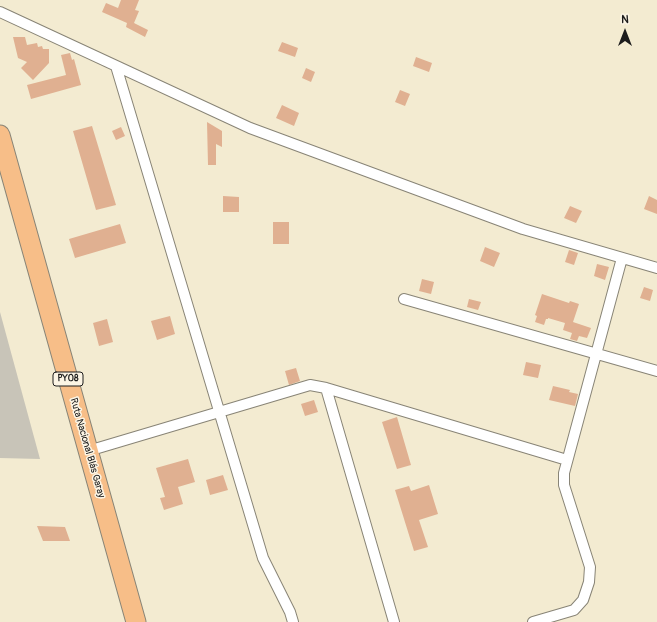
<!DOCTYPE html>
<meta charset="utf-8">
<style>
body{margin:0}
#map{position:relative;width:657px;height:622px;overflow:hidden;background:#f3ebd1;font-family:Pangolin,sans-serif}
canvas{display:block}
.north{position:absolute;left:605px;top:12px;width:40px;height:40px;-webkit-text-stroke:3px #fcf5e5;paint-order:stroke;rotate:0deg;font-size:11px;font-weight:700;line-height:16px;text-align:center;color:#1c1c1c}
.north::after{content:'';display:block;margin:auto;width:14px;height:18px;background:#1c1c1c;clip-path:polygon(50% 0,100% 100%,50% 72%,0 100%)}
</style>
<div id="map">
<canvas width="657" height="622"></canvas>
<div class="north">N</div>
</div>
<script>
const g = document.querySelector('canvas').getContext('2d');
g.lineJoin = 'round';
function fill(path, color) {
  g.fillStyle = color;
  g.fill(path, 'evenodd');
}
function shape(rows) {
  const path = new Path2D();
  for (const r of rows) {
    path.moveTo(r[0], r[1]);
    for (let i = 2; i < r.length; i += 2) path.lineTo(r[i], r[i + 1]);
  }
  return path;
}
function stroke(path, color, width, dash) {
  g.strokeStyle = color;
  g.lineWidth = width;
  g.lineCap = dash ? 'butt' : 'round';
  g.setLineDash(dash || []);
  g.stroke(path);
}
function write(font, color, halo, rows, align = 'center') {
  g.font = font + ' Pangolin,sans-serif';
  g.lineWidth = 3;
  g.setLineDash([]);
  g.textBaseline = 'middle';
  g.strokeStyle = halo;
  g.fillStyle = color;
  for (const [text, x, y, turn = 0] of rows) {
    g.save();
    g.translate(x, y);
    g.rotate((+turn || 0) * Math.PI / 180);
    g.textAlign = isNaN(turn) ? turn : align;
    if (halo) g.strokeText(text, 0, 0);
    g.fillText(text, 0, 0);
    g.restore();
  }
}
const industrial = shape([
 [0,312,40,459,0,458]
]);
const building = shape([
 [121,0,139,0,135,10,139,11,134,23,148,30,145,37,126,27,127,23,102,12,106,3,118,8],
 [13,37,25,37,27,45,37,43,38,47,42,46,43,49,49,49,49,63,33,80,21,68,27,62,18,58],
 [282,42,298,48,295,57,278,51],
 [70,53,72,60,74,59,81,85,31,99,27,85,66,75,61,55],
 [416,57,432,63,429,72,413,66],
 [306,68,315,72,311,82,302,78],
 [400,90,410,94,405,106,395,102],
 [282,105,299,113,294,126,276,118],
 [207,122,222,131,222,147,216,144,216,165,208,165],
 [92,126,116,205,96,210,73,131],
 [121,127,125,136,116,140,112,131],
 [223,196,239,197,239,212,223,212],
 [649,196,657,200,657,214,644,209],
 [570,206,582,211,576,223,564,218],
 [273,222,289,222,289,244,273,244],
 [120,224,126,243,75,258,69,239],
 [485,247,500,253,494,267,480,261],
 [569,250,578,253,574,265,565,262],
 [597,264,609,267,605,280,594,276],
 [422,279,434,282,431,294,419,291],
 [644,287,653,290,650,301,640,298],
 [542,294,569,303,570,301,579,304,573,322,591,328,587,338,579,336,577,341,570,339,572,333,563,330,565,323,548,318,548,319,546,319,544,325,535,322,537,316,535,315],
 [469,299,481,302,478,310,467,307],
 [170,316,175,334,157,340,151,321],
 [107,319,113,342,99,346,93,323],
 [526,362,541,365,538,378,523,375],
 [296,368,300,381,289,385,285,371],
 [553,386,570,390,569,392,578,394,575,406,549,400],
 [314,400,318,412,305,416,301,404],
 [397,417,411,465,397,469,382,422],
 [188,459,195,482,178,487,183,504,164,510,160,498,165,497,156,468],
 [223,475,228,490,210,495,206,480],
 [429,485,438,514,419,520,428,547,414,551,395,490,409,486,411,491],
 [37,526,65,527,70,541,43,541]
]);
const street = shape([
 [0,12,250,128,523,229,657,268],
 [116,66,263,558,290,612,293,622],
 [404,299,657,371],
 [326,388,394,622],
 [88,451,310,385,326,388,567,460],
 [533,622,574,610,583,600,589,582,590,567,564,485,564,473,622,258]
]);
const highway = shape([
 [0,135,136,622]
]);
const shields = [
 [68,379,30]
];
const shieldNames = [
 ["PY08",68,379]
];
const streetNames = [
 ["Ruta Nacional Blás Garay",87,448,74]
];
fill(industrial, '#c8c4b8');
fill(building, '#e0b091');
stroke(street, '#888476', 12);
stroke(highway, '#888476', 21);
stroke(street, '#fff', 10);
stroke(highway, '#f7be88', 19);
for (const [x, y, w] of shields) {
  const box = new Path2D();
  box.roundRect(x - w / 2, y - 7, w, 14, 3);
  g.fillStyle = '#fcf5e5';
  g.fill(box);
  stroke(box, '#1c1c1c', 1);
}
write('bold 9px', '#1c1c1c', null, shieldNames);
write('10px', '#1c1c1c', '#fcf5e5', streetNames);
</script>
